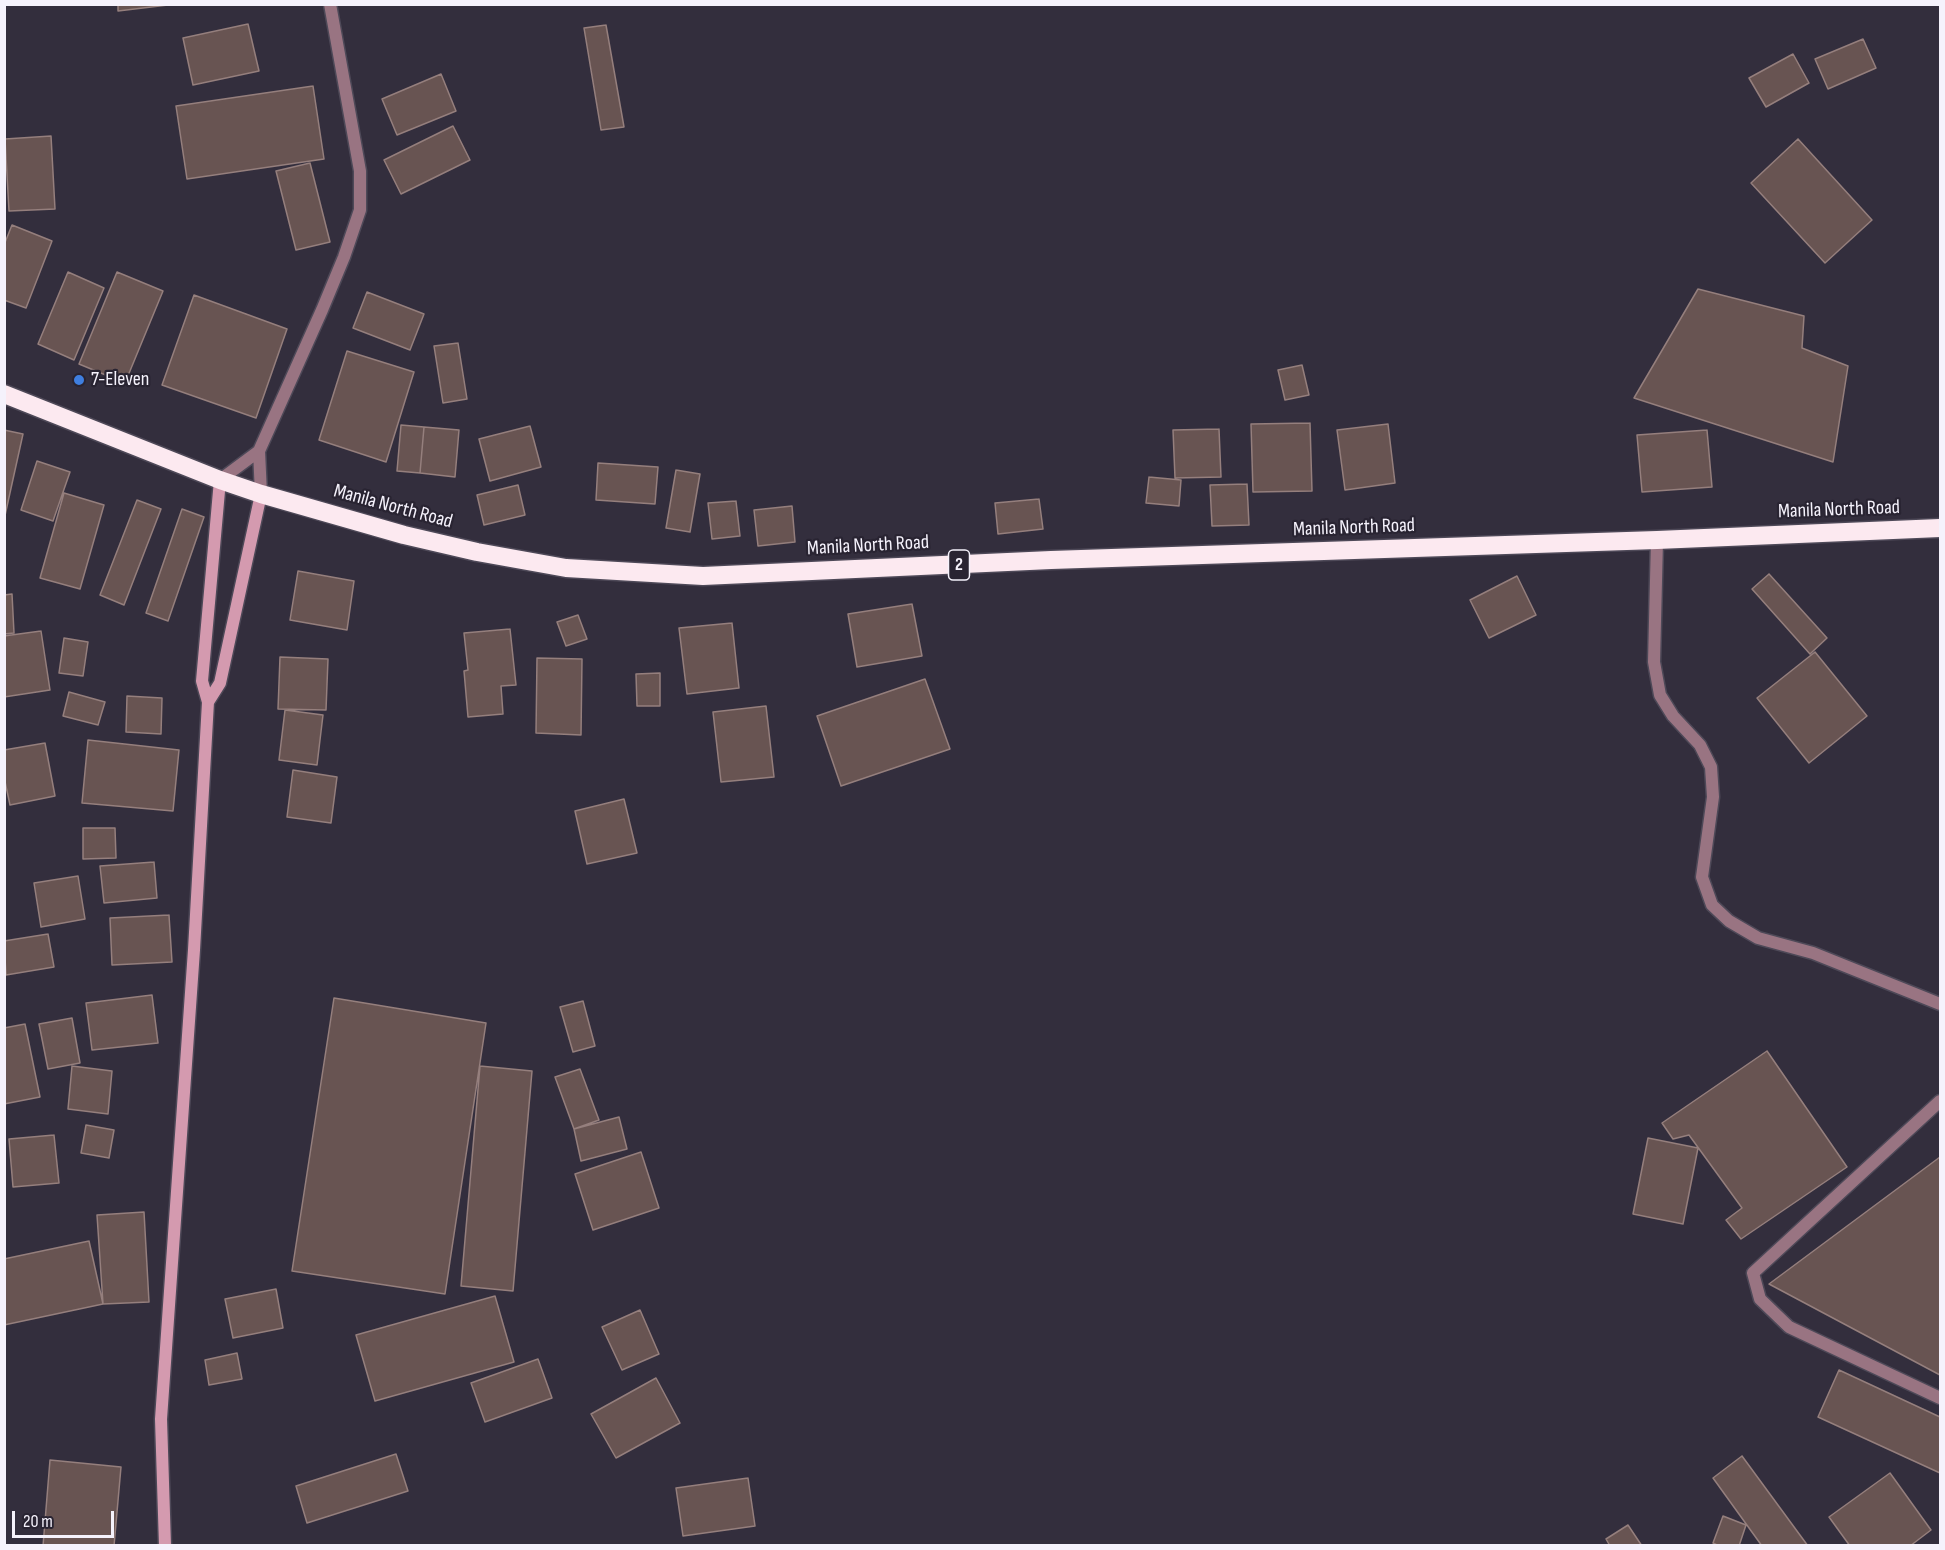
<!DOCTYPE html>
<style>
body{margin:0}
#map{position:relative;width:1945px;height:1550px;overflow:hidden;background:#332e3d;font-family:"Sofia Sans Condensed",sans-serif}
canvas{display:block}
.frame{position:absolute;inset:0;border:6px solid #f5f2fc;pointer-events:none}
.scale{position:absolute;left:12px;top:1511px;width:102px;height:27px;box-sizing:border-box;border:3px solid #f5f2fc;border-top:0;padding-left:8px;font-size:18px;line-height:21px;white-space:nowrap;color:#f5f2fc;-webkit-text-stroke:4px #292432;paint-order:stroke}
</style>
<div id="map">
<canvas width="1945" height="1550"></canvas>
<div class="frame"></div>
<div class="scale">20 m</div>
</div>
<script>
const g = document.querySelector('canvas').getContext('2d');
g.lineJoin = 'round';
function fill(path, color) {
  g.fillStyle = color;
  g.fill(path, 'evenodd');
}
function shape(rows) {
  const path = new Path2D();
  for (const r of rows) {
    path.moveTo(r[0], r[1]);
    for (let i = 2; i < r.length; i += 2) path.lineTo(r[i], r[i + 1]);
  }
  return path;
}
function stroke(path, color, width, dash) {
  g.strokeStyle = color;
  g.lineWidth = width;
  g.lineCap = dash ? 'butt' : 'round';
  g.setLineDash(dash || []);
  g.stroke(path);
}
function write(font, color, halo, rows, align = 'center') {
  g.font = font + ' "Sofia Sans Condensed",sans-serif';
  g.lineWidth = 4.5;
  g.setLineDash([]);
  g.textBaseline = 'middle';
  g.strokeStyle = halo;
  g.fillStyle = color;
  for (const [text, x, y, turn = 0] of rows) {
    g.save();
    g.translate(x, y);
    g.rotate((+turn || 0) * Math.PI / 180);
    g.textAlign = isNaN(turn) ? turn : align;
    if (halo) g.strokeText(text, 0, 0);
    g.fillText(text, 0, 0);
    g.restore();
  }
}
const building = shape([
 [118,4,168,4,168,5,118,11,118,4],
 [248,24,259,71,193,85,183,38,248,24],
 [606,25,624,127,601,130,584,28,606,25],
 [1863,39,1876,68,1828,89,1815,59,1863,39],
 [1793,54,1809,83,1766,107,1749,78,1793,54],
 [441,74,456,111,397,135,382,99,441,74],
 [313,86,324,159,187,179,176,106,313,86],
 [453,126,470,160,401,194,384,160,453,126],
 [51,136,55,209,9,211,5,139,51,136],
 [1798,139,1872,220,1825,263,1751,183,1798,139],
 [310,163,330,242,296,250,276,171,310,163],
 [12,225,52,241,26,308,4,300,4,245,12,225],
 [68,272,104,288,74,360,38,344,68,272],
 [117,272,163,291,125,383,79,364,117,272],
 [1698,289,1804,316,1802,348,1848,366,1833,462,1634,398,1698,289],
 [367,292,424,314,410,350,353,328,367,292],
 [194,295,287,329,256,418,162,385,194,295],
 [458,343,467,399,443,403,434,346,458,343],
 [347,351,414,372,386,462,319,440,347,351],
 [1302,365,1309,395,1285,400,1278,370,1302,365],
 [1310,423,1312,491,1253,492,1251,424,1310,423],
 [1388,424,1395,483,1345,490,1337,430,1388,424],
 [401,425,424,427,420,473,397,471,401,425],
 [530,426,541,467,490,481,479,439,530,426],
 [424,427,459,430,455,477,420,473,424,427],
 [1219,429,1221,477,1175,478,1173,430,1219,429],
 [4,430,23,434,4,520,4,430],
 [1707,430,1712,487,1642,492,1637,435,1707,430],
 [37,461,70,472,53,521,21,510,37,461],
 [598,463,658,467,655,504,596,500,598,463],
 [676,470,700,474,690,532,666,528,676,470],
 [1149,477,1181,480,1179,506,1146,503,1149,477],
 [1247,484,1249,525,1212,526,1210,485,1247,484],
 [518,485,525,515,484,525,477,495,518,485],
 [64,493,104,505,80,589,40,578,64,493],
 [1039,499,1043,529,998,534,995,503,1039,499],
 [137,500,161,509,124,605,100,595,137,500],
 [736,501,740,536,712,539,708,503,736,501],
 [792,506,795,542,758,546,754,510,792,506],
 [182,509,204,517,168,621,146,613,182,509],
 [298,571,354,581,347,630,290,620,298,571],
 [1769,574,1827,638,1810,654,1752,589,1769,574],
 [1517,576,1536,615,1489,638,1470,600,1517,576],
 [12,594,14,633,4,634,4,595,12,594],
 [912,604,922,656,857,667,848,614,912,604],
 [578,615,587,639,566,646,557,622,578,615],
 [732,623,739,688,687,694,679,628,732,623],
 [510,629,516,685,501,686,503,714,468,717,464,671,468,670,464,633,510,629],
 [41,631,50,690,4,697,4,636,41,631],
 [64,638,88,642,83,676,59,673,64,638],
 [1815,652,1867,716,1809,763,1757,698,1815,652],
 [280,657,328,659,326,710,278,709,280,657],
 [537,658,582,659,581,735,536,733,537,658],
 [660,673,660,706,637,706,636,674,660,673],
 [925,679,950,749,841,786,817,716,925,679],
 [69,692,105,702,98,725,63,716,69,692],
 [127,696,162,698,161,734,126,732,127,696],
 [766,706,774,777,721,782,713,712,766,706],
 [285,710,323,715,317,765,279,760,285,710],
 [88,740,179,750,173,811,82,803,88,740],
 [45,743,55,796,10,805,4,777,4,750,45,743],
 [293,770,337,777,331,823,287,817,293,770],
 [624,799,637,853,587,864,575,811,624,799],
 [83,828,115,828,116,858,83,859,83,828],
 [154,862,157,898,104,903,100,866,154,862],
 [78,876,85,919,41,927,34,883,78,876],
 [169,915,172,962,112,965,110,918,169,915],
 [48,934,54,967,6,975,4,941,48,934],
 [152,995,158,1043,92,1050,86,1003,152,995],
 [334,998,486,1023,445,1294,292,1271,334,998],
 [583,1001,595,1046,573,1052,560,1007,583,1001],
 [72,1018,80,1063,48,1069,39,1024,72,1018],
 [25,1024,40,1097,4,1104,4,1028,25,1024],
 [1767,1051,1847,1167,1741,1239,1726,1220,1742,1208,1689,1135,1673,1139,1662,1123,1767,1051],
 [72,1066,112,1071,108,1114,68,1109,72,1066],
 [480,1066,532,1071,513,1291,461,1286,480,1066],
 [580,1069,599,1120,574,1129,555,1077,580,1069],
 [619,1117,627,1149,581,1161,574,1129,619,1117],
 [86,1125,114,1130,109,1158,81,1153,86,1125],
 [54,1135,59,1183,13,1187,9,1139,54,1135],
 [1648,1138,1698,1148,1683,1224,1633,1214,1648,1138],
 [641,1152,659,1208,593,1230,575,1174,641,1152],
 [1940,1157,1940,1375,1769,1284,1940,1157],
 [144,1212,149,1302,103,1304,97,1215,144,1212],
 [89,1241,103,1304,4,1325,4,1259,89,1241],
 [276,1289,283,1328,233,1338,225,1299,276,1289],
 [495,1296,514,1362,375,1401,356,1335,495,1296],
 [640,1310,659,1354,622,1370,602,1327,640,1310],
 [237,1353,242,1379,209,1385,205,1360,237,1353],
 [538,1359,552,1398,485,1422,471,1383,538,1359],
 [1839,1370,1940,1417,1940,1473,1818,1417,1839,1370],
 [656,1378,680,1423,616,1458,591,1414,656,1378],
 [396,1454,408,1491,307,1523,296,1486,396,1454],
 [1742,1456,1808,1546,1762,1546,1713,1478,1742,1456],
 [50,1460,121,1467,114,1546,43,1546,50,1460],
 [1890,1473,1931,1530,1910,1546,1850,1546,1829,1517,1890,1473],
 [748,1478,755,1526,683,1536,676,1488,748,1478],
 [1723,1516,1746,1525,1739,1546,1719,1546,1713,1543,1723,1516],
 [1628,1525,1642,1546,1610,1546,1606,1539,1628,1525]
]);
const street = shape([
 [220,480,259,451],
 [261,494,259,451,322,310,344,257,360,210,360,171,330,4],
 [1657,540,1654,662,1660,695,1673,716,1700,745,1711,767,1713,797,1702,877,1712,905,1729,921,1758,938,1813,953,1940,1004],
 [1940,1101,1753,1273,1760,1299,1789,1327,1940,1398]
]);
const secondary = shape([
 [208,702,220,683,261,494],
 [165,1546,161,1419,194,950,208,702,202,681,220,480]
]);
const highway = shape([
 [4,394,220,480,261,494,404,535,477,552,566,568,703,576,1051,560,1657,540,1940,528]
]);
const markers = [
 [79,380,6,"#3f7fe0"]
];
const shields = [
 [959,565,21]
];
const shieldNames = [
 ["2",959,565]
];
const poiNames = [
 ["7-Eleven",91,380]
];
const streetNames = [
 ["Manila North Road",393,507,15],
 ["Manila North Road",1839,510,-2],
 ["Manila North Road",1354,528,-2],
 ["Manila North Road",868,546,-3]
];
fill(building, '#685452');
stroke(building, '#957f7d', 1.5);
stroke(street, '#4e4958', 15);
stroke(secondary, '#4e4958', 15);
stroke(highway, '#4e4958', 21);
stroke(street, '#997482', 12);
stroke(secondary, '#d49aaf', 12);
stroke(highway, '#fce9f0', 18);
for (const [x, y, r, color] of markers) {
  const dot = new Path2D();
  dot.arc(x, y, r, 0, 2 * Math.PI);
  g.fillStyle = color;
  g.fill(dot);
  stroke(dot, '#292432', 2);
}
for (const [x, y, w] of shields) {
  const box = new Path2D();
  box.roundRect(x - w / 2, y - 15, w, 30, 4.5);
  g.fillStyle = '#292432';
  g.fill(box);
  stroke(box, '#f5f2fc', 1.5);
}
write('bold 18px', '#f5f2fc', null, shieldNames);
write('20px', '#f5f2fc', '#292432', poiNames, 'left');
write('20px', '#f5f2fc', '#292432', streetNames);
</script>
